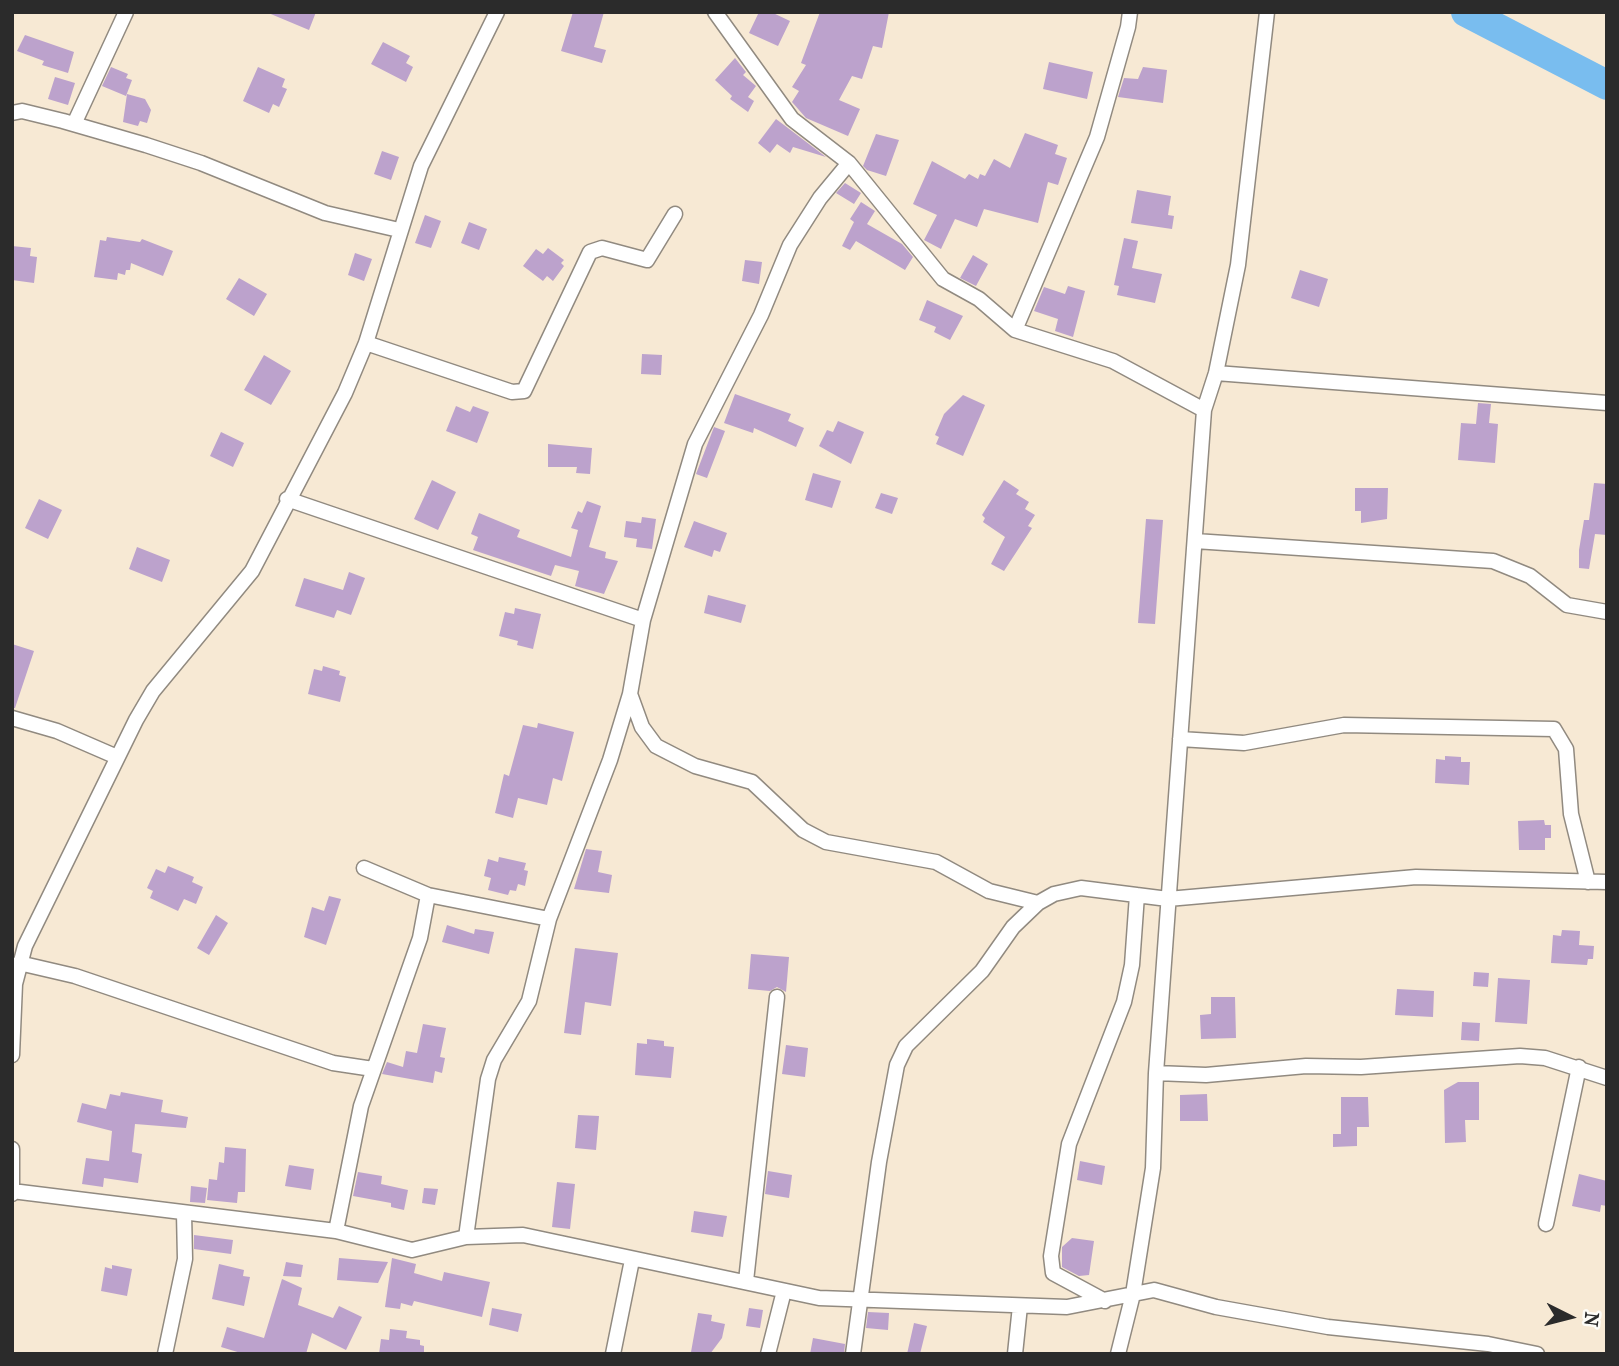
<!DOCTYPE html>
<style>
body{margin:0}
#map{position:relative;width:1619px;height:1366px;overflow:hidden;background:#f7e9d4;font-family:"IM FELL French Canon",serif}
canvas{display:block}
.frame{position:absolute;inset:0;border:14px solid #2b2b2b;pointer-events:none}
.north{position:absolute;left:1535px;top:1282px;width:70px;height:70px;-webkit-text-stroke:5px #fdfcf7;paint-order:stroke;rotate:96deg;font-size:19px;font-weight:700;line-height:28px;text-align:center;color:#2b2b2b}
.north::after{content:'';display:block;margin:auto;width:24px;height:32px;background:#2b2b2b;clip-path:polygon(50% 0,100% 100%,50% 72%,0 100%)}
</style>
<div id="map">
<canvas width="1619" height="1366"></canvas>
<div class="frame"></div>
<div class="north">N</div>
</div>
<script>
const g = document.querySelector('canvas').getContext('2d');
g.lineJoin = 'round';
function shape(rows) {
  const path = new Path2D();
  for (const r of rows) {
    path.moveTo(r[0], r[1]);
    for (let i = 2; i < r.length; i += 2) path.lineTo(r[i], r[i + 1]);
  }
  return path;
}
function stroke(path, color, width, dash) {
  g.strokeStyle = color;
  g.lineWidth = width;
  g.lineCap = dash ? 'butt' : 'round';
  g.setLineDash(dash || []);
  g.stroke(path);
}
function fill(path, color) {
  g.fillStyle = color;
  g.fill(path, 'evenodd');
}
const river = shape([
 [1466,12,1607,85]
]);
const building = shape([
 [266,12,316,12,309,30],
 [573,12,604,12,594,47,606,50,602,63,561,51],
 [759,12,771,12,790,21,778,46,749,33],
 [820,12,889,12,882,48,873,46,862,79,852,76,839,100,860,109,848,136,806,118,792,102,799,91,792,87,806,65,801,63],
 [25,35,74,52,68,73,42,65,44,61,17,51],
 [383,42,410,56,406,63,413,67,406,82,371,64],
 [735,58,746,72,743,75,756,86,748,97,754,101,748,112,730,99,732,96,715,80],
 [1049,62,1093,72,1087,99,1043,89],
 [111,67,128,74,126,78,132,80,126,96,102,86],
 [258,67,285,79,282,87,287,89,279,107,273,104,269,113,243,101],
 [1143,67,1167,70,1163,103,1118,97,1124,78,1138,79],
 [55,77,75,83,68,105,48,99],
 [127,94,145,99,151,110,147,123,140,121,138,126,123,122],
 [776,119,784,125,826,157,793,147,790,153,777,144,770,153,758,143],
 [1025,133,1058,145,1055,154,1067,158,1058,185,1048,182,1038,223,984,209,977,227,955,219,941,249,924,240,937,215,913,204,932,161,965,179,969,174,978,179,980,174,985,176,994,159,1010,168],
 [876,134,899,140,886,176,867,170,863,166],
 [382,151,399,157,391,180,374,174],
 [845,183,861,193,854,204,836,193],
 [1137,190,1171,196,1168,215,1174,216,1172,229,1131,223],
 [861,202,875,211,867,224,902,244,913,257,905,270,856,241,850,250,842,246,854,222,850,219],
 [425,215,441,221,431,248,415,243],
 [469,222,487,229,479,250,461,243],
 [107,237,140,242,142,239,173,251,163,276,131,263,130,270,126,270,125,275,118,273,117,280,94,277,100,240,106,241],
 [1124,238,1138,241,1132,268,1162,274,1155,303,1117,295,1119,286,1114,285],
 [12,246,31,248,30,256,37,257,34,283,12,280],
 [548,248,564,260,561,263,564,266,553,281,547,276,543,281,523,266,536,249,543,254],
 [355,253,372,259,364,281,348,275],
 [973,255,988,264,976,286,960,278],
 [745,260,762,262,759,284,742,281],
 [1300,270,1328,279,1319,307,1291,298],
 [239,278,267,294,254,316,226,299],
 [1068,286,1085,291,1073,337,1055,331,1058,319,1034,311,1044,287,1065,294],
 [927,300,963,316,950,340,934,332,936,327,919,320],
 [642,354,662,355,661,375,641,374],
 [264,355,291,371,271,405,244,390],
 [735,394,791,414,788,421,804,428,796,447,754,428,753,433,724,423],
 [963,395,985,405,963,456,936,444,939,437,935,435,944,414],
 [1478,403,1491,404,1489,423,1498,424,1495,463,1458,460,1461,423,1476,424],
 [456,406,470,412,473,406,489,412,477,443,446,431],
 [838,421,864,432,851,464,819,446,827,430,833,432],
 [714,427,725,431,707,478,696,474],
 [221,432,244,443,233,467,210,456],
 [548,444,592,448,590,474,576,473,577,467,548,467],
 [813,473,841,481,832,508,805,500],
 [432,480,456,492,438,530,414,519],
 [1004,480,1019,490,1016,494,1029,502,1025,509,1035,515,1028,526,1032,528,1004,571,991,564,1005,537,983,522,985,518,982,515],
 [1594,483,1607,484,1607,535,1595,534,1589,569,1579,568,1579,550,1584,520,1589,520],
 [1355,488,1388,488,1387,519,1361,523,1361,511,1355,511],
 [881,493,898,498,892,514,875,508],
 [39,499,62,510,48,539,25,528],
 [587,501,601,506,589,547,606,552,605,558,618,561,604,594,575,586,579,571,555,565,551,576,473,550,478,537,471,534,479,513,520,530,517,537,571,557,578,530,571,528,578,511,582,513],
 [642,517,656,519,652,549,636,547,637,539,624,537,626,521,641,523],
 [1146,519,1163,520,1155,624,1138,623],
 [694,521,727,533,720,552,714,550,712,557,684,547],
 [137,547,170,560,162,582,129,569],
 [349,572,365,578,351,615,337,610,334,618,295,606,304,578,343,590],
 [708,595,746,605,741,623,704,613],
 [515,608,541,614,533,649,517,645,518,641,499,636,505,612,514,614],
 [12,644,34,651,15,708,12,708],
 [323,666,340,671,339,675,346,677,340,702,308,694,314,669,322,671],
 [538,723,574,732,562,781,553,778,547,805,518,798,513,818,495,813,504,774,509,776,523,725,537,728],
 [1445,756,1461,757,1461,762,1470,762,1469,785,1435,783,1436,759,1445,760],
 [1544,820,1545,825,1551,825,1551,838,1545,838,1545,850,1519,850,1518,821],
 [586,849,602,851,598,872,612,875,609,893,574,889],
 [499,857,526,863,524,870,528,871,525,886,518,884,516,891,510,890,508,895,488,890,491,878,484,876,488,859,498,862],
 [168,866,194,877,192,882,203,887,196,904,184,899,178,911,150,898,153,891,147,888,156,869,165,873],
 [329,896,341,899,326,945,304,937,312,907,324,911],
 [216,915,228,923,209,955,197,948],
 [447,925,474,934,475,929,494,932,489,954,442,942],
 [1562,930,1580,931,1579,945,1594,946,1593,959,1588,959,1587,965,1551,963,1553,935,1561,936],
 [575,948,618,953,611,1006,585,1002,581,1035,564,1033],
 [751,954,789,957,786,992,777,987,770,991,748,989],
 [1474,972,1489,973,1488,987,1473,986],
 [1498,978,1530,980,1527,1024,1495,1022],
 [1397,989,1434,991,1433,1017,1395,1015],
 [1211,997,1235,997,1236,1038,1201,1039,1200,1015,1211,1014],
 [1462,1022,1480,1023,1479,1041,1461,1040],
 [423,1024,446,1028,440,1057,445,1058,442,1073,435,1071,433,1083,382,1074,387,1062,403,1067,406,1051,417,1053],
 [647,1039,664,1041,664,1046,674,1047,671,1078,635,1075,637,1043,647,1044],
 [786,1045,808,1048,805,1077,782,1074],
 [1458,1082,1479,1082,1479,1120,1465,1120,1466,1142,1445,1143,1444,1090],
 [121,1092,163,1100,161,1112,188,1117,186,1128,135,1124,132,1152,142,1154,138,1183,104,1178,103,1187,82,1184,86,1158,109,1161,112,1131,77,1122,82,1103,106,1109,110,1094,120,1096],
 [1207,1094,1208,1121,1180,1121,1180,1095],
 [1341,1097,1368,1097,1369,1127,1357,1127,1357,1146,1333,1147,1333,1134,1341,1134],
 [578,1115,599,1116,596,1150,575,1148],
 [225,1147,246,1149,245,1192,238,1192,237,1203,207,1200,209,1179,217,1180,219,1162,224,1163],
 [1080,1161,1105,1166,1102,1185,1077,1180],
 [289,1165,314,1169,311,1190,285,1186],
 [768,1171,792,1175,789,1198,765,1194],
 [358,1172,382,1176,381,1184,408,1190,404,1210,391,1207,391,1203,353,1196],
 [1579,1174,1607,1181,1607,1206,1601,1205,1600,1212,1572,1206],
 [557,1182,575,1184,570,1229,552,1227],
 [191,1186,207,1188,205,1203,190,1202],
 [424,1188,438,1189,435,1205,422,1203],
 [694,1211,727,1216,723,1237,691,1232],
 [194,1235,233,1240,231,1254,194,1249],
 [1072,1238,1094,1241,1089,1275,1079,1276,1062,1267,1062,1247],
 [339,1258,388,1262,378,1283,337,1280],
 [392,1258,416,1264,414,1273,442,1281,444,1272,490,1282,482,1317,414,1301,412,1306,401,1303,400,1309,385,1307],
 [286,1262,303,1265,301,1277,283,1276],
 [219,1264,244,1270,243,1276,250,1277,244,1306,212,1299],
 [112,1265,132,1269,127,1296,101,1291,105,1267,112,1269],
 [282,1279,302,1288,298,1305,333,1318,339,1306,362,1317,346,1350,312,1333,306,1354,244,1354,221,1347,227,1327,264,1338],
 [492,1308,522,1314,518,1332,489,1325],
 [749,1308,763,1310,760,1328,746,1326],
 [868,1312,889,1313,888,1330,866,1328],
 [698,1313,712,1315,711,1321,725,1324,722,1338,710,1354,691,1352],
 [914,1323,927,1326,920,1354,907,1354],
 [390,1329,407,1331,406,1338,420,1340,420,1345,424,1346,424,1354,379,1354,381,1339,389,1340],
 [813,1338,845,1344,844,1354,810,1354]
]);
const minor = shape([
 [715,12,792,119,849,163,943,279,979,299,1015,330,1113,361,1204,410],
 [1267,12,1238,265,1216,373,1204,410,1156,1073,1206,1075,1306,1066,1361,1067,1520,1056,1545,1058,1607,1078],
 [12,113,22,111,63,121,146,145,201,163,325,213,399,230],
 [74,124,126,12],
 [1015,330,1097,137,1128,27,1130,12],
 [366,343,512,392,524,391,590,252,602,248,647,260,675,214],
 [1216,373,1607,403],
 [287,499,643,620],
 [1195,541,1493,561,1530,576,1567,605,1607,612],
 [630,694,642,727,656,746,695,766,752,782,803,830,826,842,936,862,989,891,1038,903],
 [12,718,57,731,117,757],
 [1180,739,1244,743,1344,725,1554,729,1566,749,1571,814,1588,882],
 [364,868,428,895,549,919],
 [19,963,75,976,333,1063,373,1069],
 [12,1055,15,984,25,946,136,720,153,691,252,571,345,393,366,343,421,166,497,12],
 [12,1149,12,1194],
 [12,1191,336,1231,412,1250,466,1237,523,1235,819,1298,1067,1307,1154,1290,1216,1307,1328,1327,1488,1344,1537,1354],
 [1546,1224,1579,1067],
 [336,1231,361,1106,420,938,428,895],
 [466,1237,488,1079,494,1060,529,1001,549,919,610,760,630,694,643,620,695,444,761,315,790,245,820,198,849,163],
 [746,1281,777,997],
 [1105,1301,1053,1273,1051,1256,1069,1144,1124,1002,1132,965,1137,895],
 [165,1354,185,1259,184,1213],
 [613,1354,632,1260],
 [768,1354,784,1291],
 [853,1354,879,1162,897,1065,906,1046,982,971,1013,927,1038,903,1054,894,1081,888,1168,899,1416,877,1607,882],
 [1015,1354,1020,1306],
 [1118,1354,1133,1294,1153,1168,1156,1073]
]);
stroke(river, '#79bdef', 30);
fill(building, '#bca2cc');
stroke(minor, '#918a80', 17);
stroke(minor, '#fff', 14);
</script>
